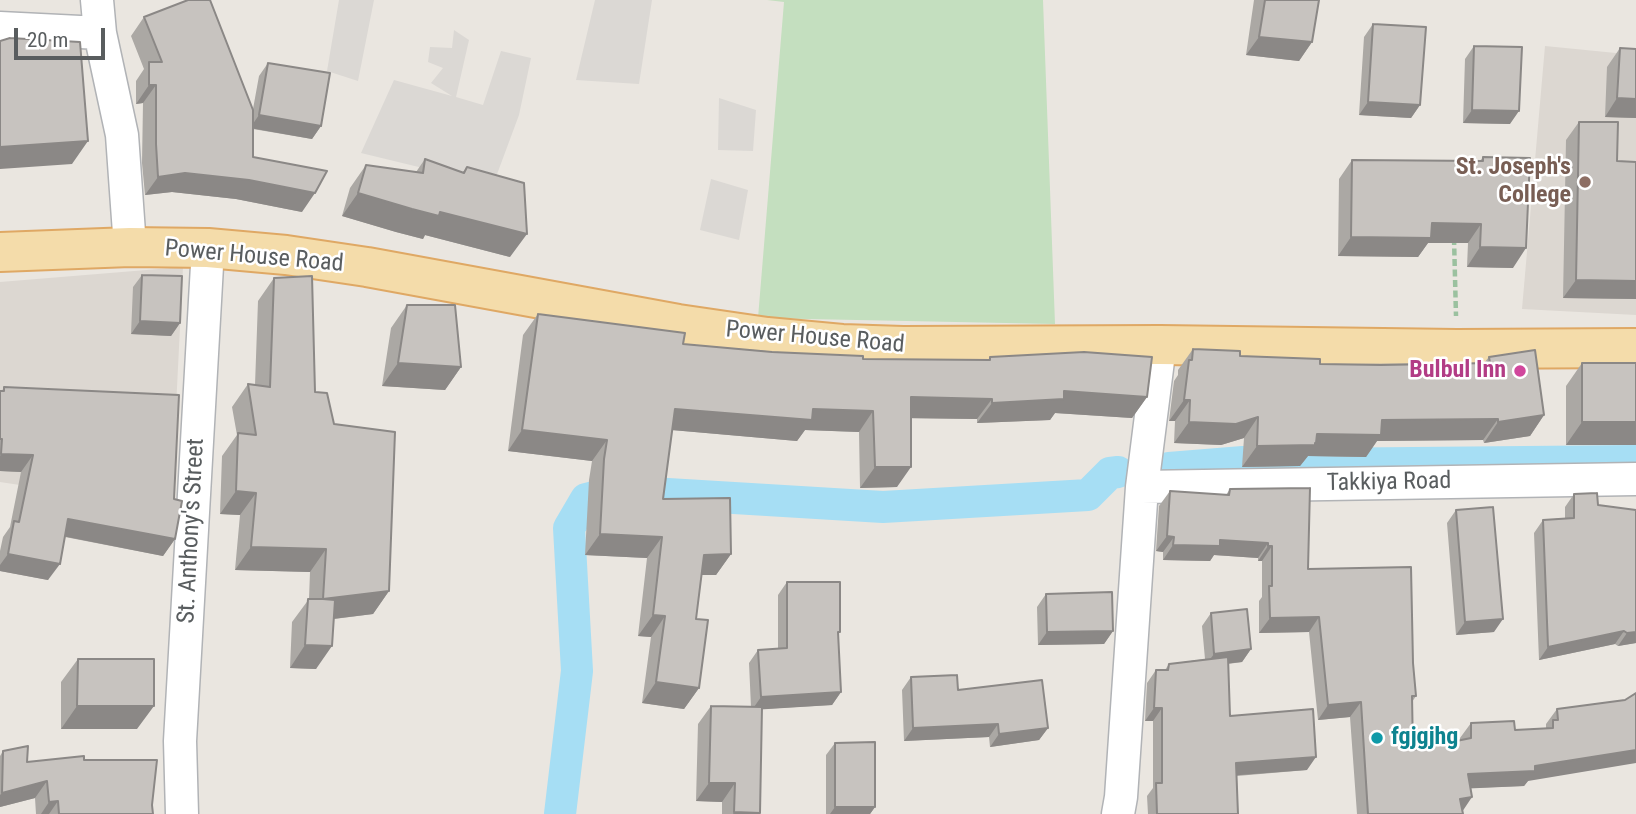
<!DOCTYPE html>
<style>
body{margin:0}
#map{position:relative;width:1636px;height:814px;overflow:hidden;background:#eae6e0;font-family:"Roboto Condensed",sans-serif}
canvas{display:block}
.scale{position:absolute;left:14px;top:28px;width:91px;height:32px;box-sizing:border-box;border:4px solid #595d5f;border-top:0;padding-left:9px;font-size:21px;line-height:24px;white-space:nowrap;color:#595d5f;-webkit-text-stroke:5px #fff;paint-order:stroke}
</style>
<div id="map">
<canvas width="1636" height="814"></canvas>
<div class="scale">20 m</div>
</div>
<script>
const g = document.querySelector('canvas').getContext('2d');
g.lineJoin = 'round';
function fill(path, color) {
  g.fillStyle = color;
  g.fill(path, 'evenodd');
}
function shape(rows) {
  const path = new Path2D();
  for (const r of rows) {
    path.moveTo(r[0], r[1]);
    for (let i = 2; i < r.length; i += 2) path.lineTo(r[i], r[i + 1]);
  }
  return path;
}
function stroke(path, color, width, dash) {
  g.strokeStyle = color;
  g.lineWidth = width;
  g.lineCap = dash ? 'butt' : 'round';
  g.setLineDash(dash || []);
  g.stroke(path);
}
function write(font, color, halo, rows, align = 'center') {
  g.font = font + ' "Roboto Condensed",sans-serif';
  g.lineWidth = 5;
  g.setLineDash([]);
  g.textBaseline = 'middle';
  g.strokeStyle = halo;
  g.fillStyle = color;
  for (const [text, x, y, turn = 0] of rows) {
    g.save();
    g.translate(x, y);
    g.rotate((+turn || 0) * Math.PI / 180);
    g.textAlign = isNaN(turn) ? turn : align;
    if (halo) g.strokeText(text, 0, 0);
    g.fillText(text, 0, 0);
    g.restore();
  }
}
const industrial = shape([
 [339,0,374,0,358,81,327,71],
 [595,0,652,0,639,84,576,80],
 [454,30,469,40,456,97,483,105,501,51,531,58,519,115,493,185,361,153,394,80,452,96,431,83,443,68,428,62,430,47,452,48],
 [719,98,756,110,753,151,718,150],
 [711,179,748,190,739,240,700,230]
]);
const education = shape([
 [1545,46,1636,55,1636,315,1522,309],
 [183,267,171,508,0,482,0,282]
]);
const green = shape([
 [767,0,1043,0,1055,324,758,318,784,2]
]);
const canal = shape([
 [1169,468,1243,462,1302,464,1636,461],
 [560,814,577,671,569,528,586,499,618,491,883,507,1088,495,1110,473,1118,472]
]);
const path = shape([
 [1454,238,1456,316]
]);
const minor = shape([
 [97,0,100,33,122,135,130,247],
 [0,28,100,33],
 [1142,487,1636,479],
 [182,814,180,741,208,248],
 [1118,814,1121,797,1142,487,1160,345]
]);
const major = shape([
 [0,252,130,247,208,248,286,255,367,267,678,324,767,337,842,344,903,346,1160,345,1457,349,1636,348]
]);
const wall = shape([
 [1254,0,1319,0,1312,42,1299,61,1246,55],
 [144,17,253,109,259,76,268,63,321,126,312,139,253,129,253,157,302,212,236,199,172,192,145,195,142,163,143,103,136,104,136,81,144,69,131,36],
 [1373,24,1420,105,1411,118,1359,115,1364,37],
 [1474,46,1510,124,1463,123,1465,59],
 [1620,48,1636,118,1605,117,1607,67],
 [1579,122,1636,299,1563,298,1566,140],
 [1483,157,1513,268,1467,267,1468,243,1428,243,1418,257,1338,256,1339,179,1352,160,1480,161],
 [425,159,462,173,467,167,510,257,425,235,423,239,396,232,342,216,350,188,366,165,416,172],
 [142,275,180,323,171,336,131,334,133,287],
 [274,278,315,392,334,424,389,591,373,614,334,619,316,669,290,668,292,622,309,599,310,572,235,570,240,515,220,514,222,456,237,435,232,407,248,384,255,385,258,301],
 [407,305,461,367,445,390,382,386,391,328],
 [538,314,683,344,863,359,988,360,990,357,1147,397,1132,418,1055,413,1050,420,977,423,977,419,911,418,897,487,860,488,859,432,805,430,797,441,672,430,663,499,731,554,716,575,701,575,696,619,699,688,684,709,642,703,651,637,638,636,647,558,585,555,589,480,592,461,508,451,523,335],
 [1193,349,1240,356,1320,364,1484,363,1489,357,1544,415,1530,436,1484,443,1483,440,1377,441,1366,457,1308,456,1300,466,1242,467,1244,438,1221,445,1174,443,1175,421,1169,421,1174,381,1178,375,1178,370],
 [1582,363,1636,363,1636,445,1566,445,1566,386],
 [4,387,174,499,175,539,163,556,65,537,48,580,0,571,0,551,3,537,10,527,21,472,0,471,0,391,2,391],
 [1230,489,1308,569,1413,663,1416,696,1412,702,1413,750,1460,741,1460,738,1471,723,1515,730,1546,728,1546,724,1557,709,1625,700,1528,781,1524,786,1470,788,1462,811,1463,814,1357,814,1350,717,1318,720,1309,632,1259,633,1259,601,1262,597,1262,561,1258,561,1258,558,1214,555,1210,561,1163,560,1163,552,1156,551,1159,506,1170,491,1226,495],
 [1574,494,1598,505,1636,643,1618,646,1615,644,1539,660,1534,533,1543,520,1565,518,1565,507],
 [1456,510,1494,632,1456,635,1447,523],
 [787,582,840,632,838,634,841,692,832,705,762,709,759,814,722,814,722,802,696,801,698,724,711,706,751,707,749,663,758,650,778,649,778,595],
 [1046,594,1113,631,1104,644,1038,645,1037,607],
 [1211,613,1251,649,1242,662,1228,664,1230,716,1307,770,1237,776,1238,814,1148,814,1147,796,1153,788,1153,721,1145,721,1147,683,1156,670,1165,670,1169,664,1205,659,1202,626],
 [78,659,137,729,61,729,61,682],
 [911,677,958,690,1048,728,1039,740,990,747,989,737,904,741,902,690],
 [835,743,875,807,870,814,826,814,826,755],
 [3,751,27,762,84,760,152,805,153,814,36,814,35,798,0,807,0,756]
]);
const shadedWall = shape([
 [1259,37,1312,42,1299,61,1246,55],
 [149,85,156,85,143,103,136,104],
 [1617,98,1636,99,1636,118,1605,117],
 [1368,102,1420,105,1411,118,1359,115],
 [1472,110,1519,111,1510,124,1463,123],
 [259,115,321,126,312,139,250,128],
 [88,141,72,164,0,169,0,147],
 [185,173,249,180,315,193,302,212,236,199,172,192,145,195,158,177],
 [358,193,440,212,527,234,510,257,425,235,423,239,396,232,342,216],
 [1432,223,1481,224,1468,243,1428,243,1418,257,1338,256,1351,237],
 [1480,247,1526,248,1513,268,1467,267],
 [1576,280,1636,281,1636,299,1563,298],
 [140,321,180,323,171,336,131,334],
 [398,363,461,367,445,390,382,386],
 [1064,391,1147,397,1132,418,1055,413,1050,420,977,423,992,403],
 [911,397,992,399,977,419,897,418],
 [1184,400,1190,400,1175,421,1169,421],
 [675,409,813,409,873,411,859,432,805,430,797,441,660,429],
 [1544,415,1530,436,1484,443,1498,422],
 [1258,417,1244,438,1221,445,1174,443,1189,422],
 [1498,419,1483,440,1377,441,1366,457,1308,456,1300,466,1242,467,1257,446,1382,420],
 [1582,422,1636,422,1636,445,1566,445],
 [522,430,607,440,592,461,508,451],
 [1,454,33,455,21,472,0,471,0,456],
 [875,467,911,467,897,487,860,488],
 [236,491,256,493,240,515,220,514],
 [68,519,175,539,163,556,57,535],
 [600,534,662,537,647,558,585,555],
 [1167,536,1174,537,1163,552,1156,551],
 [1220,540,1268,543,1258,558,1214,555,1210,561,1163,560,1173,545],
 [1268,546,1272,546,1262,561,1258,561],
 [251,547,326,549,310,572,235,570],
 [8,554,60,564,48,580,0,571,0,565],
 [731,554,716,575,689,575,704,555],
 [389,591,373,614,308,622,323,599],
 [653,615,665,616,651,637,638,636],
 [1319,617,1309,632,1259,633,1270,618],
 [1503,619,1494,632,1456,635,1465,622],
 [1113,631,1104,644,1038,645,1047,632],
 [1624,631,1615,644,1539,660,1548,647],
 [1636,632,1636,643,1618,646,1627,633],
 [305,645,332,646,316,669,290,668],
 [1251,649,1242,662,1205,666,1214,654],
 [656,682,699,688,684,709,642,703],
 [841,692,832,705,752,710,761,697],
 [1361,702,1350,717,1318,720,1328,705],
 [77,706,154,706,137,729,61,729],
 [1154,708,1162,708,1153,721,1145,721],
 [998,724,989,737,904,741,913,728],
 [1048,728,1039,740,990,747,999,734],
 [1636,750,1636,763,1528,781,1524,786,1457,789,1468,774,1535,766],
 [1316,757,1307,770,1227,776,1236,763],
 [47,781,35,798,0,807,0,795,2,793],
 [709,783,735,783,722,802,696,801],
 [1472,797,1462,812,1460,799],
 [58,801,49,814,41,814,49,802],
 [835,807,875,807,870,814,830,814],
 [734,812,760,813,759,814,733,814]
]);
const building = shape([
 [188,0,210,0,253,110,253,157,327,171,315,193,249,180,185,173,158,177,156,144,156,85,149,85,149,62,162,62,144,17,188,0],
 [1265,0,1319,0,1312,42,1259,37,1265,0],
 [1373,24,1426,27,1420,105,1368,102,1373,24],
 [10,38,80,42,88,141,0,147,0,41,10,38],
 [1474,46,1522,47,1519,111,1472,110,1474,46],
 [1620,48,1636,49,1636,99,1617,98,1620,48],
 [268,63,330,73,321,126,259,115,268,63],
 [1579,122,1618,122,1617,161,1636,162,1636,281,1576,280,1579,122],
 [1483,157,1530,158,1526,248,1480,247,1481,224,1432,223,1431,238,1351,237,1352,160,1483,161,1483,157],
 [425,159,464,173,467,167,524,183,527,234,440,212,439,216,412,209,358,193,366,165,423,173,425,159],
 [142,275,182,276,180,323,140,321,142,275],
 [312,276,315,392,327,393,334,424,395,432,389,591,323,599,335,600,332,646,305,645,308,599,323,599,326,549,251,547,256,493,236,491,238,433,256,435,248,384,270,387,274,278,312,276],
 [407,305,455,305,461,367,398,363,407,305],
 [538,314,685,333,683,344,772,352,863,356,863,359,990,360,990,357,1084,352,1152,357,1147,397,1064,391,1064,399,992,403,992,399,911,397,911,467,875,467,873,411,813,409,812,420,675,409,663,499,730,498,731,554,704,555,696,619,708,620,699,688,656,682,665,616,653,615,662,537,600,534,604,459,607,440,522,430,538,314],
 [1193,349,1240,351,1240,356,1320,359,1320,364,1381,365,1490,363,1489,357,1535,350,1544,415,1498,422,1498,419,1382,420,1381,435,1317,434,1316,443,1315,443,1315,445,1257,446,1258,417,1236,424,1189,422,1190,400,1184,400,1189,360,1192,360,1193,349],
 [1582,363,1636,363,1636,422,1582,422,1582,363],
 [4,387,179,395,174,499,182,501,175,539,68,519,60,564,8,554,14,521,19,522,33,455,1,454,2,439,0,439,0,391,4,391,4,387],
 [1310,488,1308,569,1411,567,1413,663,1416,696,1412,696,1413,750,1471,738,1471,723,1514,721,1515,730,1553,728,1553,720,1558,720,1557,709,1625,700,1636,693,1636,750,1535,766,1535,771,1468,774,1472,797,1460,799,1463,814,1368,814,1361,702,1328,705,1319,617,1270,618,1269,586,1272,586,1272,546,1268,546,1268,543,1220,540,1220,546,1173,545,1174,537,1167,536,1170,491,1229,495,1230,489,1310,488],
 [1597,493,1598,505,1636,510,1636,632,1627,633,1624,631,1548,647,1543,520,1574,518,1574,494,1597,493],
 [1493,507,1503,619,1465,622,1456,510,1493,507],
 [787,582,840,582,840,632,838,632,841,692,761,697,758,650,787,648,787,582],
 [1112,592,1113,631,1047,632,1046,594,1112,592],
 [1247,609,1251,649,1214,654,1211,613,1247,609],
 [1228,657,1230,716,1313,709,1316,757,1236,763,1238,814,1157,814,1156,783,1162,783,1162,708,1154,708,1156,670,1168,670,1169,664,1228,657],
 [78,659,154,659,154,706,77,706,78,659],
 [957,675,958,690,1042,680,1048,728,999,734,998,724,913,728,911,677,957,675],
 [711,706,762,707,760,813,734,812,735,783,709,783,711,706],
 [875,742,875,807,835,807,835,743,875,742],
 [28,746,27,762,84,756,84,760,157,760,152,805,153,814,59,814,58,801,49,802,47,781,2,793,3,751,28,746]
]);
const markers = [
 [1585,182,7,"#8d6e63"],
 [1520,371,7,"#d1479c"],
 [1377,738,7,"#0f9aa8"]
];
const educationNames = [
 ["St. Joseph's",1571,168],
 ["College",1571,196]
];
const streetNames = [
 ["Power House Road",254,257,5],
 ["Power House Road",815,338,5],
 ["Takkiya Road",1389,483,-1],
 ["St. Anthony's Street",192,531,-87]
];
const hotelNames = [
 ["Bulbul Inn",1506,371]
];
const cultureNames = [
 ["fgjgjhg",1391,738]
];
fill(industrial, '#dbd8d4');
fill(education, '#dcd7d1');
fill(green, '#c4dfbf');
stroke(canal, '#a6def4', 32);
stroke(minor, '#b1b3b6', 35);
stroke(major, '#dfa864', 42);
stroke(path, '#9bc19f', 4.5, [7, 3.5]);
stroke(minor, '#fff', 32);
stroke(major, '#f4dcaa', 38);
fill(wall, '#aba8a4');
fill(shadedWall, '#8b8886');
fill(building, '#c7c3bf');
stroke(building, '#8b8886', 2);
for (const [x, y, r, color] of markers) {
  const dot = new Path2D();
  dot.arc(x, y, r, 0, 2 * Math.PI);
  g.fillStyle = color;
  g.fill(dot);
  stroke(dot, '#fff', 2.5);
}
write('bold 24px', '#785e54', '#fff', educationNames, 'right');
write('24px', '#595d5f', '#fff', streetNames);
write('bold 24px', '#b23c85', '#fff', hotelNames, 'right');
write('bold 24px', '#0d838f', '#fff', cultureNames, 'left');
</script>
